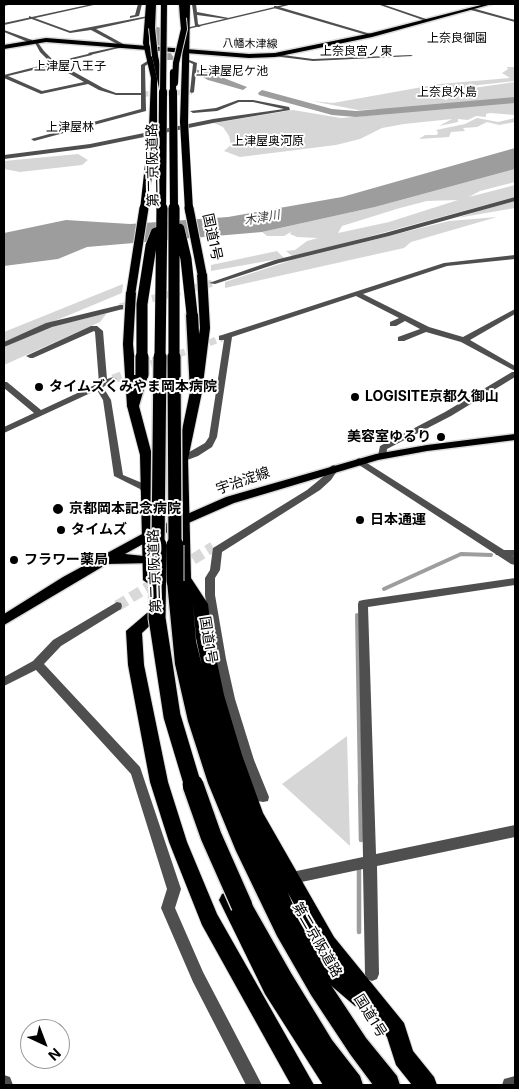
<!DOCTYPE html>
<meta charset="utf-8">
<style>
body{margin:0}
#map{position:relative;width:519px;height:1089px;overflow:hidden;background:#fff;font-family:Inter,sans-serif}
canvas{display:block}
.frame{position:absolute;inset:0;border:5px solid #000;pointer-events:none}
.north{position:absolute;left:20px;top:1019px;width:50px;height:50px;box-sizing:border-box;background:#fff;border:1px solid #999;border-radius:50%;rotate:137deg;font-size:14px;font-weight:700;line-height:20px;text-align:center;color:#000}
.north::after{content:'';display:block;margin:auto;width:18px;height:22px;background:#000;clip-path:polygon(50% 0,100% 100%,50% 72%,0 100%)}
</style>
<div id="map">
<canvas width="519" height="1089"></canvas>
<div class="frame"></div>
<div class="north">N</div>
</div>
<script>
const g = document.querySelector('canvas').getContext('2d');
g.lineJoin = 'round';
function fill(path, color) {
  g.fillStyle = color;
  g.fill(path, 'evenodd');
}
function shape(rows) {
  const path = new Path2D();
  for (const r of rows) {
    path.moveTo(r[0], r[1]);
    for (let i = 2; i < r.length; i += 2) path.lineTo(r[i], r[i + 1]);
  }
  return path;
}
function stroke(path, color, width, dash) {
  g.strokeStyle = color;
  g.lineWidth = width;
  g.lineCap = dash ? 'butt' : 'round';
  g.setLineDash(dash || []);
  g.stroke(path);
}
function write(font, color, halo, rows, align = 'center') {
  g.font = font + ' Inter,"Noto Sans JP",sans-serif';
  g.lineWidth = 4;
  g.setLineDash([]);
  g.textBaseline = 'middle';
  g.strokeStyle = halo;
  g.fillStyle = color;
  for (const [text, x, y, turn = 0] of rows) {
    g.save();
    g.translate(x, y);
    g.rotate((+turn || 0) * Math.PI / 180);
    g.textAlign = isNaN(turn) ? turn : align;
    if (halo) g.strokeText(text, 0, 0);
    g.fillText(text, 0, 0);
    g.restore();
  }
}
const green = shape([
 [507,67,515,67,515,81,479,85,432,95,446,100,458,93,473,88,515,82,515,115,490,113,486,114,486,117,476,116,468,120,458,119,458,122,439,126,452,119,404,124,382,128,360,139,336,145,240,157,224,151,231,145,229,136,223,127,214,123,293,110,341,118,388,114,383,109,358,110,312,101,333,103,439,84,510,78,502,73,508,69],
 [477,118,498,122,515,118,515,122,499,125,487,122,477,127,463,128,465,131,451,132,449,137,419,139,425,135,437,135,438,132,436,130,465,124],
 [78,154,88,160,82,165,20,172,4,169,4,161],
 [515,169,515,182,480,191,469,197,515,185,515,197,334,246,292,256,286,251,295,250,307,241,318,238,297,237,290,234,291,232,284,236,267,236,262,232,375,207],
 [458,200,389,222,338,233,342,226,400,208,427,201],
 [515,200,515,208,457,218],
 [497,217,411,242,404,248,225,288,225,282,292,260,449,221],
 [277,251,284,258,211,271,211,265],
 [123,284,122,293,4,342,4,332],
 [107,313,100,322,4,365,4,347,43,329],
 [347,736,350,846,282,784]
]);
const water = shape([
 [515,148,515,169,375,207,262,232,87,247,58,259,4,266,4,233,66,220,130,224,228,217,342,197]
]);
const streamFar1 = shape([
 [384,589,461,554,491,555],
 [357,615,360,786]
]);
const stream = shape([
 [360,785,361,840],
 [359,870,359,932]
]);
const river = shape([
 [154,26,161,28,161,38,174,58,173,60,167,60,153,38,154,26],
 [197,70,203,70,247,87,243,90,208,80,197,74,197,70],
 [262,90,332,109,356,111,515,97,515,103,356,117,332,115,259,95,258,93,262,90]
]);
const minorTunnelFar2 = shape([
 [120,307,213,283],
 [168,358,222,338]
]);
const minorTunnelFar1 = shape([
 [113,379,172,357]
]);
const minorTunnel = shape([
 [179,568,213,547],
 [117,606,161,579]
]);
const tertiaryTunnelFar1 = shape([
 [173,93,192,92]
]);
const tertiaryTunnel = shape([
 [143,94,192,92]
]);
const minor = shape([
 [138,4,142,4,139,16,130,18,130,16,135,15,138,4],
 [192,4,196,4,197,12,229,18,227,19,197,15,198,24,201,26,199,27,195,26,192,4],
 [274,6,276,6,374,35,370,36,274,8,274,6],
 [472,8,515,20,515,22,471,10,472,8],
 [29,16,70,31,148,16,150,17,96,29,127,46,90,55,88,53,121,46,91,30,70,33,29,18,29,16],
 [275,54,313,59,411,55,413,56,313,61,273,56,275,54],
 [184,58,197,63,194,92,192,93,190,92,193,64,184,60,184,58],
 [149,60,153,61,145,66,146,111,34,141,31,139,141,109,141,65,149,60],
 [238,100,253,100,289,107,290,110,213,123,90,148,4,159,4,155,90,144,213,119,284,109,253,102,239,102,217,111,193,113,190,111,216,108,238,100],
 [515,197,515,201,389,236,279,263,215,284,209,283,275,260,385,233,515,197],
 [515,255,515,259,447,266,363,294,429,327,463,337,515,309,515,314,470,340,515,366,515,371,461,342,426,332,404,341,398,341,398,337,420,329,405,321,396,326,390,326,390,322,399,318,356,296,232,337,217,437,212,447,198,456,182,462,177,459,205,443,209,437,224,340,219,340,219,336,444,263,515,255],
 [120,305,123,305,123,309,52,327,4,347,4,342,46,323,120,305],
 [91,326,97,326,103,331,107,379,113,377,117,379,103,387,111,400,123,475,147,485,153,495,151,497,145,497,140,489,114,476,103,400,97,390,4,433,4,427,34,413,4,388,4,382,7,382,41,410,99,383,95,332,94,331,33,358,30,358,26,356,91,326],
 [512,372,515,372,515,377,451,416,387,449,386,458,380,458,378,456,380,446,445,412,512,372],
 [334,465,339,468,331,480,320,490,222,552,220,570,215,578,215,595,226,659,235,699,254,760,269,797,268,801,263,802,258,801,242,760,223,699,214,659,205,595,205,578,210,570,213,548,307,490,324,476,331,466,334,465],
 [500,550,515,550,515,556,496,555,495,553,500,550],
 [515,578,515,585,368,607,376,854,515,825,515,837,377,866,379,974,377,979,372,981,367,979,365,974,363,869,292,884,287,882,285,878,287,874,292,872,363,857,358,604,359,601,363,600,515,578],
 [117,602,121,603,122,606,121,609,61,646,44,664,140,767,181,889,175,908,203,972,262,1085,246,1085,193,982,161,908,167,889,131,774,36,670,4,686,4,677,33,661,53,640,117,602],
 [4,1075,10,1077,13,1085,4,1085,4,1075],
 [515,1076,515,1085,502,1085,504,1079,515,1076]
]);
const tertiary = shape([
 [4,4,13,4,4,6,4,4],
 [92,4,98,4,4,25,4,23,92,4],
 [287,4,293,4,188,29,186,28,287,4],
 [377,4,382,4,429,20,426,21,377,4],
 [4,30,32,40,32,41,28,42,4,32,4,30],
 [36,40,44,51,55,62,92,53,92,55,58,63,103,88,116,93,143,93,145,94,143,95,116,95,99,90,88,84,41,94,4,78,4,75,51,63,40,52,34,41,36,40],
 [54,65,84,82,42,91,8,76,54,65],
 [359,458,515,557,515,565,511,564,356,463,354,461,359,458]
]);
const primary = shape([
 [485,4,492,4,372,37,275,57,249,58,46,42,4,49,4,45,46,38,249,54,275,53,372,33,485,4],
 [515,434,515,440,427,451,378,460,234,503,152,539,125,554,153,557,155,560,153,563,107,564,4,625,4,614,63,577,144,533,226,497,376,454,427,445,515,434]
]);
const trunk = shape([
 [146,4,152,4,149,43,157,78,157,129,153,131,149,129,151,78,143,43,146,4],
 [184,4,190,4,188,122,184,124,180,122,184,4],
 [202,271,207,274,210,328,202,392,188,459,191,578,208,604,212,638,224,695,242,755,263,813,334,937,404,1023,413,1051,434,1077,437,1085,412,1085,396,1065,387,1037,365,1008,355,1006,321,977,279,917,229,799,196,705,180,641,177,579,176,459,190,392,200,328,197,274,202,271],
 [193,603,196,638,202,666,196,641,193,603],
 [288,893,300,915,294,907,288,893],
 [131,289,136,292,133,344,139,406,152,455,157,580,150,585,143,580,140,455,127,406,123,344,126,292,131,289],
 [152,612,157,613,159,617,142,633,144,665,168,782,187,842,217,914,314,1085,291,1085,202,925,169,842,150,782,128,665,126,631,147,613,152,612],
 [229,891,236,894,279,980,344,1077,347,1085,323,1085,265,994,219,900,222,894,229,891]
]);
const motorway = shape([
 [150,4,156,4,155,28,152,30,149,28,150,4],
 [179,4,185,4,185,19,180,18,179,4],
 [155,54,158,56,166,90,159,88,152,56,155,54],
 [192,311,198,314,202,392,196,396,190,392,186,314,192,311],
 [142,371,148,375,139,406,133,410,129,409,127,406,136,375,142,371],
 [175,576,181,577,183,581,193,664,206,721,228,783,255,848,293,922,327,979,366,1038,397,1076,400,1085,373,1085,350,1054,311,995,277,936,236,851,208,783,188,721,175,664,167,581,169,577,175,576],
 [242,896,249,899,291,973,332,1040,360,1076,363,1085,337,1085,316,1056,275,989,235,913,231,906,235,899,242,896]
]);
const trunkBridgeFar1 = shape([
 [184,122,189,210],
 [144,210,153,129]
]);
const trunkBridge = shape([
 [189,208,202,274],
 [131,292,144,208]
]);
const motorwayBridgeFar5 = shape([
 [152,28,155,56],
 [173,72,173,93],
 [175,83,176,63,184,29,183,18],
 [163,93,164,4]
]);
const motorwayBridgeFar4 = shape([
 [173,92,174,210],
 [162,210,163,92]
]);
const motorwayBridgeFar3 = shape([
 [174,208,174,358],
 [179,229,186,259,192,314],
 [142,358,142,304,151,246,156,233],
 [160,358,162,208]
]);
const motorwayBridgeFar2 = shape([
 [142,357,142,375],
 [174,357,175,547],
 [158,547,160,357]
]);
const motorwayBridgeFar1 = shape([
 [158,545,157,618,172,716,193,786],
 [175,545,175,581]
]);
const motorwayBridge = shape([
 [193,785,211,836,242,906]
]);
const markers = [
 [39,387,5,"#000"],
 [355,397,5,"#000"],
 [441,437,5,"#000"],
 [58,509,6,"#000"],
 [360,520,5,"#000"],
 [61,530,5,"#000"],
 [14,560,5,"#000"]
];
const farStreetnames = [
 ["八幡木津線",250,44,1]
];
const farNeighbourhoodnames = [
 ["上奈良御園",457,38],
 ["上奈良宮ノ東",356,51],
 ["上津屋八王子",70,66],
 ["上津屋尼ケ池",232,71],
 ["上奈良外島",447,92],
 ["上津屋林",70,127],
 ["上津屋奥河原",268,141]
];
const farWaternames = [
 ["木津川",262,218,-10]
];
const streetNames = [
 ["第二京阪道路",153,165,-91],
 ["国道1号",212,237,78],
 ["宇治淀線",243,481,-19],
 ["第二京阪道路",155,571,-92],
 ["国道1号",208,640,81],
 ["第二京阪道路",317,940,60],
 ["国道1号",370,1016,58]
];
const poiNames = [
 ["タイムズくみやま岡本病院",49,387],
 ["LOGISITE京都久御山",365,397],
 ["美容室ゆるり",431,437,"right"],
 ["京都岡本記念病院",69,509],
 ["日本通運",370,520],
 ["タイムズ",71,530],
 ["フラワー薬局",24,560]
];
fill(green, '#d6d6d6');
fill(water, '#9d9d9d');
stroke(streamFar1, '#9d9d9d', 4);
stroke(stream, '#9d9d9d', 4.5);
fill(river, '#9d9d9d');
stroke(minorTunnelFar2, '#d9d9d9', 7, [7, 4]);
stroke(minorTunnelFar1, '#d9d9d9', 9, [9, 4.5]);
stroke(minorTunnel, '#d9d9d9', 11, [11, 5.5]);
stroke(tertiaryTunnelFar1, '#d9d9d9', 4.5, [4.5, 2]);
stroke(tertiaryTunnel, '#d9d9d9', 5.5, [5.5, 2.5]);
stroke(primary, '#dbdbdb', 3);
stroke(trunk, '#dbdbdb', 2);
stroke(motorway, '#dbdbdb', 3);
fill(minor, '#4f4f4f');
fill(tertiary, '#4f4f4f');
fill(primary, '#000');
fill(trunk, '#000');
fill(motorway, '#000');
stroke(trunkBridgeFar1, '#dbdbdb', 9, []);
stroke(trunkBridge, '#dbdbdb', 11, []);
stroke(motorwayBridgeFar5, '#dbdbdb', 8, []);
stroke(motorwayBridgeFar4, '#dbdbdb', 9, []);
stroke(motorwayBridgeFar3, '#dbdbdb', 12, []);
stroke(motorwayBridgeFar2, '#dbdbdb', 16, []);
stroke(motorwayBridgeFar1, '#dbdbdb', 19, []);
stroke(motorwayBridge, '#dbdbdb', 24, []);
stroke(trunkBridgeFar1, '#000', 8);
stroke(trunkBridge, '#000', 9);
stroke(motorwayBridgeFar5, '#000', 6);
stroke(motorwayBridgeFar4, '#000', 8);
stroke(motorwayBridgeFar3, '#000', 11);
stroke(motorwayBridgeFar2, '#000', 13);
stroke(motorwayBridgeFar1, '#000', 17);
stroke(motorwayBridge, '#000', 21);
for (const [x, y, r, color] of markers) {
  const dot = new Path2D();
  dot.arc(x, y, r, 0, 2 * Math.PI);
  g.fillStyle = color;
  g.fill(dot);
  stroke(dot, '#fff', 2);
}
write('11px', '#000', '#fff', farStreetnames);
write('12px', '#000', '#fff', farNeighbourhoodnames);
write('italic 12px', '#3e3e3e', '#fff', farWaternames);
write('14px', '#000', '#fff', streetNames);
write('bold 14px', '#000', '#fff', poiNames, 'left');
</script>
